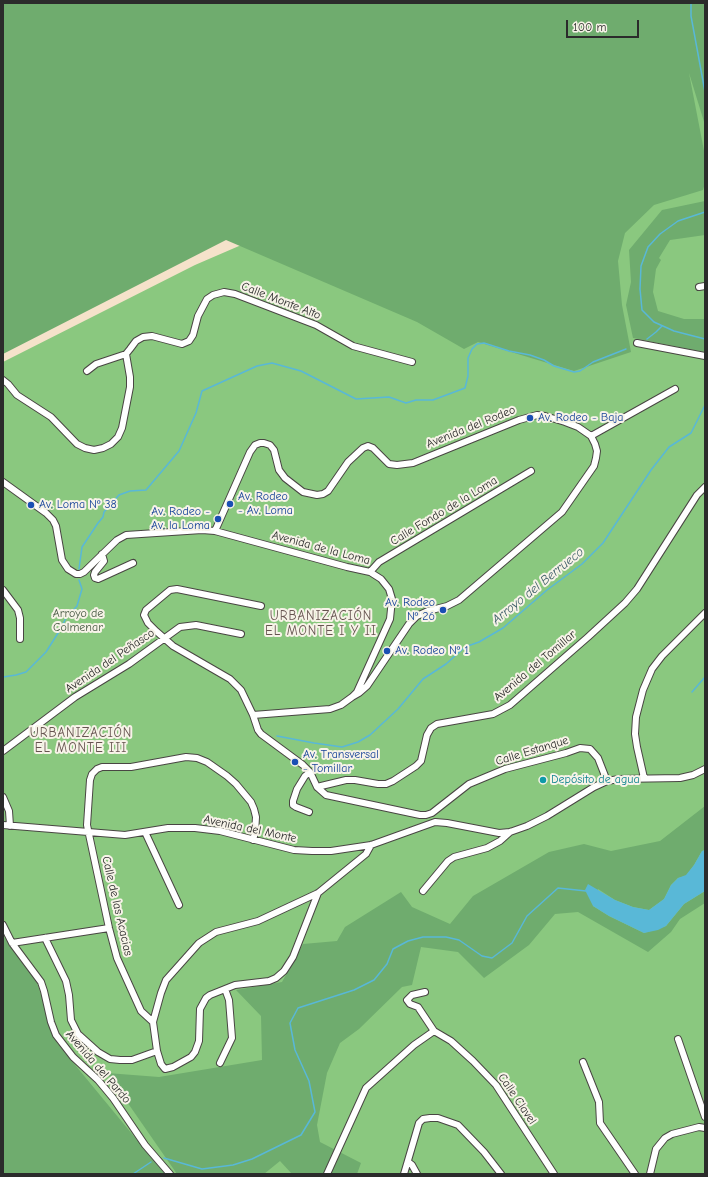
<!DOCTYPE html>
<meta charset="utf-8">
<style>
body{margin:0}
#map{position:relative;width:708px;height:1177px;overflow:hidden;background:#f5e2ca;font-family:"Comic Neue",sans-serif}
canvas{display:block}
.frame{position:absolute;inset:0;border:4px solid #2b2b2b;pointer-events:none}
.scale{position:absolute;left:566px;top:20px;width:73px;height:18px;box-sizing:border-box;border:2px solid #2b2b2b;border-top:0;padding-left:5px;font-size:12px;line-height:14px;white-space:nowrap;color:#2b2b2b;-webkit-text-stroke:3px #f7f3e8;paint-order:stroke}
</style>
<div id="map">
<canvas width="708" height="1177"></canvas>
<div class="frame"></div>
<div class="scale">100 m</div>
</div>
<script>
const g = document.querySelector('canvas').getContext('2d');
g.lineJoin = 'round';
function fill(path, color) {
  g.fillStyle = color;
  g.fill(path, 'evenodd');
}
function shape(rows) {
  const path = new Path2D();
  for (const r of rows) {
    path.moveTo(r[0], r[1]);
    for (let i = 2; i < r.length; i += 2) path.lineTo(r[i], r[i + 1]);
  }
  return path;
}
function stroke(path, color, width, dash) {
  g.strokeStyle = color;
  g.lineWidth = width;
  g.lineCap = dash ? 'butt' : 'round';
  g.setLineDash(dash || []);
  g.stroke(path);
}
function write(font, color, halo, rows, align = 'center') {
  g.font = font + ' "Comic Neue",sans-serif';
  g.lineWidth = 4;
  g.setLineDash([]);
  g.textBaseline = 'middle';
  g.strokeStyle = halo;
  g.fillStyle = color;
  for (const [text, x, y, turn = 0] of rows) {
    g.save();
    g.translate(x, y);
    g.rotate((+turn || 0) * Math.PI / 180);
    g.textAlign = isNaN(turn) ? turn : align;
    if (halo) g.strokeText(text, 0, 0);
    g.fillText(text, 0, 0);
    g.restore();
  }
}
const green = shape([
 [705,16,705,1174,3,1174,3,362,195,265,239,246,280,231]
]);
const forest = shape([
 [3,3,705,3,705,125,689,73,705,156,705,183,703,190,654,205,625,233,618,261,622,305,631,352,574,371,478,342,464,349,417,322,226,240,3,354],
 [705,201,705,235,670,240,659,258,661,260,656,269,653,292,658,311,684,319,705,319,705,352,633,338,626,305,631,282,629,250,662,210],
 [705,806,705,850,702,851,694,865,686,876,678,878,671,885,664,899,649,910,633,907,615,900,598,889,593,906,609,916,644,933,666,926,684,904,705,891,705,903,680,919,671,932,648,952,578,912,555,914,529,945,484,978,458,952,421,947,412,985,402,987,359,1029,340,1043,327,1073,317,1125,320,1142,361,1163,357,1174,292,1174,280,1161,264,1174,177,1174,107,1073,159,1077,262,1060,261,1016,236,990,282,982,303,944,337,941,345,927,401,892,412,907,450,924,473,896,549,852,584,844,611,851,660,841],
 [3,936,36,980,57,1043,165,1174,3,1174]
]);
const water = shape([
 [705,850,705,891,684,904,666,926,658,930,644,933,609,916,593,906,585,890,588,884,615,900,633,907,649,910,664,899,671,885,678,878,686,875,694,865,702,851]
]);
const stream = shape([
 [691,3,691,16,705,92],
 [705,212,678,221,660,234,648,247,641,266,640,289,642,310,654,322,674,331,705,339],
 [647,339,656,332,662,326],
 [79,569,82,547,98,523,103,517,104,512,119,495,130,491,146,490,179,451,196,413,202,391,257,366,272,363,301,371,356,399,389,397,406,403,416,400,433,400,465,388,468,376,468,358,472,349,477,344,484,343,509,351,530,355,544,360,554,366,574,372,580,371,593,362,626,349],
 [3,677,16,675,26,672,46,652,60,630,66,618,77,606,82,589,79,580],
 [692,692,705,677],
 [277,736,314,743,342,747,358,742,370,735,398,709,423,679,446,664,465,647,479,642,503,628,547,590,582,564,603,543,651,470,669,447,691,433,705,405],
 [164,1158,202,1169,233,1165,252,1159,301,1135,315,1112,309,1081,295,1050,290,1023,298,1008,354,990,374,980,387,964,393,949,408,941,423,937,446,937,459,940,482,956,492,958,512,943,527,916,558,888,586,891],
 [133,1174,151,1162]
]);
const minor = shape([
 [699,287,705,286],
 [637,343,705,356],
 [87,371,96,364,126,354],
 [3,380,8,384,17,395,51,417,77,444,85,448,94,450,103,448,111,444,118,437,122,428,130,387,130,377,126,354,130,349,136,341,143,337,152,336,182,344,189,341,193,335,198,316,207,299,213,295,224,292,235,294,316,325,353,346,412,362],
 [591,436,675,389],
 [3,482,46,513,53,520,56,526,62,560,68,569,76,574,80,574,84,572,117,540,126,535,202,530,215,531,347,567,370,572,381,579,389,589,392,599,390,619,357,692,352,697,341,705,330,709,253,715],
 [215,531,250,452,255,445,260,443,264,443,270,445,274,450,279,470,285,478,303,492,317,495,323,494,328,491,348,462,363,448,368,446,373,448,389,464,397,465,413,463,519,420,537,415,545,416,565,422,578,427,591,436,595,444,597,451,596,458,594,466,562,512,459,600,447,606,428,611,417,616,409,624,367,686,359,693,352,697],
 [102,554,104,561,95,572,94,575,95,578,98,579,133,563],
 [370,572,379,562,531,471],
 [3,590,18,610,20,618,20,639],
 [261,606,177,589,170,590,146,610,144,615,148,623,156,631,173,646,230,679,241,690,253,715,258,730,261,734,303,765,310,772,317,787,326,795,420,815,426,815,432,813,469,784,505,769,566,753,580,748,590,749,598,758,607,781],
 [3,751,75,697,129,664,180,627,196,625,241,634],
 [644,778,637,747,635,734,636,717,643,690,652,669,662,656,705,613],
 [317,787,346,780,355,780,378,784,386,784,393,781,416,766,421,761,427,735,431,728,437,724,493,714,510,705,588,637,625,603,637,589,697,495,705,487],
 [3,797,9,811,10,826],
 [309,812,296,807,293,805,293,801,297,789,305,776,310,772],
 [3,825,125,835,168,828,195,828,220,831,294,850,312,851,331,851,371,845,435,822,447,823,499,833,510,832,527,826,547,816,594,787,607,781,619,779,680,778,693,775,705,769],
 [145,832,179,905],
 [253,840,255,833,256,817,254,809,251,802,236,784,227,776,207,762,197,758,186,757,131,767,102,767,97,769,92,774,90,780,87,825,109,928,117,958,141,1011,153,1022,157,1051,161,1064,165,1069,173,1067,191,1057,195,1052,199,1041,200,1009,206,998,210,995,235,985,269,981,276,978,284,971,293,957,318,893],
 [423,891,448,861,454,857,487,848,500,841,510,832],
 [3,925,12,943,41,982,44,991,51,1022,56,1035,73,1057,98,1080,113,1098,145,1145,170,1174],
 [45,938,66,981,69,995,71,1020,78,1034,98,1052,110,1059,120,1060,132,1060,157,1051],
 [12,943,109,928],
 [425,992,412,995,407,1000,410,1004,418,1007,434,1031],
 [153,1022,161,993,166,980,199,943,216,932,258,921,318,893,366,854,371,845],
 [678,1039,705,1117],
 [583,1062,599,1102,600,1123,635,1174],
 [220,1063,232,1038,229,1000,225,989],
 [408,1162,412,1165,417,1174],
 [327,1174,366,1088,414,1045,434,1031,451,1041,473,1061,496,1085,554,1174],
 [404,1174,419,1123,423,1119,430,1118,438,1118,458,1125,484,1152,501,1174],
 [650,1174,656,1149,665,1138,672,1134,699,1127,705,1128]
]);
const markers = [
 [530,418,4,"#1a4fb4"],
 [230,504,4,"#1a4fb4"],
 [31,505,4,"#1a4fb4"],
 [218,519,4,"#1a4fb4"],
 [443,610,4,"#1a4fb4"],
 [387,651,4,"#1a4fb4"],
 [295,762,4,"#1a4fb4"],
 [543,780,4,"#0f9aa8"]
];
const streetNames = [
 ["Calle Monte Alto",281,301,21],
 ["Avenida del Rodeo",471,427,-22],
 ["Calle Fondo de la Loma",444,511,-31],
 ["Avenida de la Loma",321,548,15],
 ["Avenida del Peñasco",110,661,-34],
 ["Avenida del Tomillar",535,666,-40],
 ["Calle Estanque",532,751,-17],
 ["Avenida del Monte",250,829,12],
 ["Calle de las Acacias",117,906,77],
 ["Avenida del Pardo",98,1067,49],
 ["Calle Clavel",517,1099,56]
];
const transitNames = [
 ["Av. Rodeo - Baja",538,418],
 ["Av. Rodeo",238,497],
 ["- Av. Loma",238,511],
 ["Av. Loma Nº 38",39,505],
 ["Av. Rodeo -",210,512,"right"],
 ["Av. la Loma",210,526,"right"],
 ["Av. Rodeo",435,603,"right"],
 ["Nº 26",435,617,"right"],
 ["Av. Rodeo Nº 1",395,651],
 ["Av. Transversal",303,755],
 ["- Tomillar",303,769]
];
const parkNames = [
 ["Arroyo de",78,614],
 ["Colmenar",78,628]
];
const cultureNames = [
 ["Depósito de agua",551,780]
];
const waterNames = [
 ["Arroyo del Berrueco",538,586,-39]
];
const neighbourhoodNames = [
 ["URBANIZACIÓN",321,616],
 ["EL MONTE I Y II",321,631],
 ["URBANIZACIÓN",81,733],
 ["EL MONTE III",81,748]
];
fill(green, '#8ac87f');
fill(forest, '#6fac6e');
fill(water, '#59b8d7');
stroke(stream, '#59b8d7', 1.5);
stroke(minor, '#494643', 8);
stroke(minor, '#fff', 6);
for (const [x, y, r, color] of markers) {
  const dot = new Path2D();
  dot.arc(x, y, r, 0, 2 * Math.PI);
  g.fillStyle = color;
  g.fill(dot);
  stroke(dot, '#f7f3e8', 1.5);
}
write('12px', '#2b2b2b', '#f7f3e8', streetNames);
write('12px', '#164399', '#f7f3e8', transitNames, 'left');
write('12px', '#485a44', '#f7f3e8', parkNames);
write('12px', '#0d838f', '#f7f3e8', cultureNames, 'left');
write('italic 13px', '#3b5c67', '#f7f3e8', waterNames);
g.letterSpacing = '1px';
write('13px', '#665450', '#f7f3e8', neighbourhoodNames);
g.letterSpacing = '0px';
</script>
